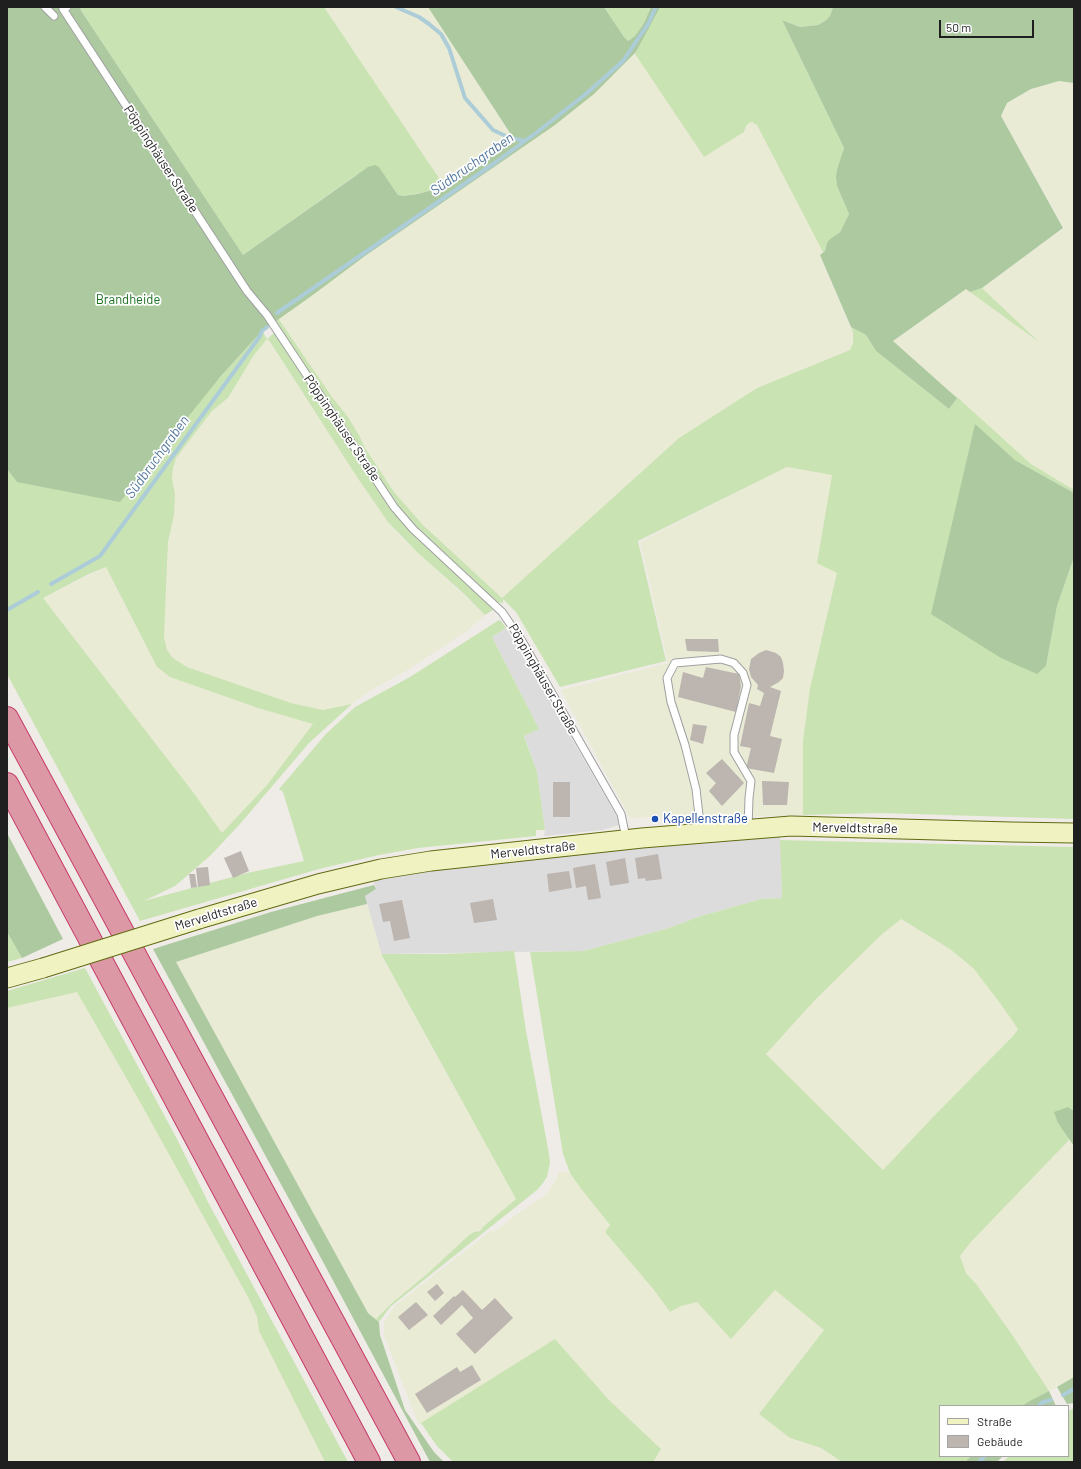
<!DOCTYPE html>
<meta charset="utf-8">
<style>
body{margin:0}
#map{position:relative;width:1081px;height:1469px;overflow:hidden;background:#efece7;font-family:Barlow,sans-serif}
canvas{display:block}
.frame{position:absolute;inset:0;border:8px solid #1f1f1f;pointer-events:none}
.legend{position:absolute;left:939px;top:1405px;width:130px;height:52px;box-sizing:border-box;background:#fff;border:1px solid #a5a5a5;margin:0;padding:5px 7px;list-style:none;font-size:12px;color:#1f1f1f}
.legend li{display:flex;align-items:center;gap:8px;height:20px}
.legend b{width:20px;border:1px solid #a5a5a5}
.scale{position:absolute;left:939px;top:20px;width:95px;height:18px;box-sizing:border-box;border:2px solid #1f1f1f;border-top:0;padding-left:5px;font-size:12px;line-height:14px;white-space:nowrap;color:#1f1f1f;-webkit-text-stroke:3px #fff;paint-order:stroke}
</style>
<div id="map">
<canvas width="1081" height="1469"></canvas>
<div class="frame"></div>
<ul class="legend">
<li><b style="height:5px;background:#f0f2c1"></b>Straße</li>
<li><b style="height:11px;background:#bcb5b0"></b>Gebäude</li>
</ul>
<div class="scale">50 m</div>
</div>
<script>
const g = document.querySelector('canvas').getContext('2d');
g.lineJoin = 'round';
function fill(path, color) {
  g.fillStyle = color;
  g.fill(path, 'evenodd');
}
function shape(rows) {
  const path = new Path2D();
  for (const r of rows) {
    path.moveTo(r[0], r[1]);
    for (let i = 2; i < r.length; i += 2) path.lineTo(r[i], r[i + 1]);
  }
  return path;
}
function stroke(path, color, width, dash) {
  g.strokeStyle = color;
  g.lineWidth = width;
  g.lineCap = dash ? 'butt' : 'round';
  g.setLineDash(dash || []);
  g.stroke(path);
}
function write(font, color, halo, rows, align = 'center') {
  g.font = font + ' Barlow,sans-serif';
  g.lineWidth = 3.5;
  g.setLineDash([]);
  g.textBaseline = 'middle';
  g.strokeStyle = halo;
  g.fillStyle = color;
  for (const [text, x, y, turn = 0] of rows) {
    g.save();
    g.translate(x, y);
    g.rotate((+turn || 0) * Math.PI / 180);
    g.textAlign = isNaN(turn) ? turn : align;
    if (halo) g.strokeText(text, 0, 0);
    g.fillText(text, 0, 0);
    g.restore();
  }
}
const residential = shape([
 [506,628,558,715,616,815,619,825,603,830,544,836,545,830,537,772,524,735,539,729,492,637],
 [780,828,782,898,762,899,747,903,701,916,666,929,583,951,381,954,365,896,376,889,371,873]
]);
const farmland = shape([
 [324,7,428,7,510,133,512,137,511,139,445,187],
 [635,54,704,157,744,132,746,126,749,123,752,122,757,125,822,248,823,252,820,256,853,333,853,343,850,350,757,388,679,438,502,598,423,525,394,492,365,448,359,435,348,417,332,397,278,318,404,229,555,125,594,94],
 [1059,81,1074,83,1074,490,1031,464,893,341,966,289,1036,339,982,288,1064,228,1001,116,1007,104,1031,89],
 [267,339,376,505,399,535,485,615,468,630,406,671,371,690,352,704,323,710,291,703,187,667,173,658,167,650,164,637,168,542,174,515,175,495,172,478,173,469,176,458,212,411,228,398,254,355],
 [787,467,832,475,817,562,837,573,810,688,803,741,803,815,714,818,692,816,630,818,561,690,668,663,640,542],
 [106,567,157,667,170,677,258,708,314,724,267,785,222,834,193,792,43,598],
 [367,904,383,959,516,1199,484,1226,480,1231,474,1232,468,1236,427,1274,392,1303,376,1319,368,1313,176,962,317,916],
 [900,919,950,949,974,969,989,987,1018,1029,1014,1035,933,1117,883,1170,766,1054,814,1001,881,935],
 [77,991,140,1102,249,1299,257,1317,259,1331,325,1462,7,1462,7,1008],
 [1070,1139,1074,1146,1074,1378,1049,1391,1011,1333,977,1285,966,1273,960,1256,970,1243],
 [559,1172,570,1173,582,1190,610,1225,605,1232,654,1290,670,1312,681,1306,697,1302,731,1339,775,1290,824,1330,759,1414,790,1438,821,1448,842,1462,653,1462,661,1449,609,1400,555,1339,419,1425,384,1335,384,1323,389,1314,396,1305,492,1230,494,1232,516,1215,546,1195,554,1183]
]);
const grass = shape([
 [83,7,324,7,445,187,425,192,403,196,398,195,379,167,356,175,243,255,80,9],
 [604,7,651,7,644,23,635,36,628,41,624,37],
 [659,7,833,7,830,16,825,21,818,25,800,27,782,20,844,148,836,178,837,186,849,214,840,232,827,243,825,251,823,252,757,125,752,122,749,123,746,126,744,132,704,157,686,130,635,54],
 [982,288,1039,342,970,292],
 [278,318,332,397,348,417,359,435,365,448,394,492,423,525,502,598,679,438,757,388,850,350,853,343,853,333,851,327,866,335,876,351,949,409,957,397,1031,464,1074,490,1074,493,1015,460,975,425,1046,666,1057,606,1074,557,1074,819,880,813,803,815,803,741,810,688,837,573,817,563,832,475,787,467,638,541,666,661,560,687,516,612,503,599,503,603,497,602,413,524,393,501,275,321],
 [262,331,267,339,275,332,390,507,398,517,407,528,484,600,493,610,485,615,462,592,418,553,388,522,359,480,270,342,267,339,254,355,228,398,212,411,176,458,173,469,172,478,175,495,174,515,168,542,164,637,167,650,173,658,187,667,291,703,323,710,352,704,309,743,240,824,211,855,175,886,144,901,247,873,304,861,283,792,279,789,326,734,355,707,410,677,499,620,502,622,506,628,492,637,539,729,524,736,537,772,545,830,536,830,536,836,418,848,379,855,319,869,140,921,7,674,7,469,17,482,220,377],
 [106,567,157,667,170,677,258,708,313,724,267,785,222,833,193,792,43,598,89,574],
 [780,840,1074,847,1074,1111,1068,1107,1058,1123,1070,1139,970,1243,960,1256,966,1273,977,1285,1011,1333,1049,1391,1022,1406,940,1406,940,1456,971,1456,965,1462,842,1462,821,1448,790,1438,759,1414,824,1330,775,1290,731,1339,697,1302,681,1306,670,1312,654,1290,605,1232,610,1225,582,1190,570,1173,563,1154,530,952,583,951,666,929,701,916,747,903,762,899,782,898],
 [901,919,950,949,974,969,1000,1003,1018,1029,1014,1035,933,1117,883,1170,766,1054,814,1001,881,935],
 [7,932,22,958,7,962],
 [514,951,526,1031,549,1154,550,1163,547,1177,543,1183,537,1190,390,1307,379,1322,376,1319,392,1303,427,1274,468,1236,474,1232,480,1231,484,1226,516,1199,381,954,444,954],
 [85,968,177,1139,208,1202,348,1462,325,1462,259,1331,257,1317,249,1299,140,1102,77,992,7,1008,7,991],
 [555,1339,609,1400,661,1449,653,1462,453,1462,437,1446,421,1423],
 [1074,1408,1074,1462,1003,1462,1009,1456,1068,1456,1068,1411]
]);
const forest = shape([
 [7,7,83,7,80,9,243,255,368,167,375,165,379,167,398,195,403,196,417,194,445,187,511,139,512,137,510,133,428,7,604,7,624,37,628,41,635,36,644,23,651,7,660,7,636,52,594,94,555,125,365,256,310,297,262,331,220,377,120,502,17,482,7,469],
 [833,7,1074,7,1074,83,1059,81,1031,89,1007,103,1001,116,1063,228,982,288,970,292,966,289,893,341,957,398,949,409,876,351,866,335,851,327,820,255,825,251,827,243,829,240,840,232,849,214,837,186,836,178,837,170,844,148,782,20,800,27,818,25,825,21,830,16],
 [975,424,1015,460,1074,493,1074,557,1057,606,1046,666,1037,674,1001,658,931,614],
 [7,833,63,939,22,958,7,932],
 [374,885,376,889,365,896,367,904,317,916,176,962,368,1313,379,1322,380,1335,405,1410,434,1452,444,1462,430,1462,314,1245,153,949,271,912],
 [1068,1107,1074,1111,1074,1146,1058,1123,1054,1112],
 [1074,1377,1074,1403,1067,1404,1057,1387],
 [1049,1391,1056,1406,1022,1406,1028,1402],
 [971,1456,1003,1456,997,1462,965,1462]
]);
const stream = shape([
 [396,7,419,17,429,24,441,34,449,48,465,98,493,130,508,137,524,141],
 [277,313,496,162,540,130,587,93,623,61,648,24,656,7],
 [51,584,100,556,260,336,262,331,267,327],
 [7,610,38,592],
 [1063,1395,1074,1389],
 [1038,1406,1043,1402,1051,1400],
 [979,1462,984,1457]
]);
const building = shape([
 [685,639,718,639,719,652,687,651],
 [766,650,776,653,781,657,783,663,784,671,783,678,779,682,770,687,781,691,770,736,782,739,774,773,746,768,751,748,740,746,749,703,760,706,764,693,757,689,758,685,751,677,749,669,751,659,759,653],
 [706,667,739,674,741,686,736,712,678,697,683,672,703,678],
 [693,724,707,726,703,744,690,740],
 [722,759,744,783,722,806,709,791,716,783,706,773],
 [762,781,789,782,787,805,763,805],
 [553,782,570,782,570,817,553,817],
 [241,851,249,871,233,878,224,858],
 [658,854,662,879,646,881,645,878,638,879,635,858],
 [625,858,629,883,610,886,606,862],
 [595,864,601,898,588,900,586,886,576,888,573,868],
 [208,867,210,885,198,887,196,868],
 [569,871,572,888,549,892,547,874],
 [189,874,195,874,197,887,191,888],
 [493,899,497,920,474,923,470,903],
 [402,900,410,938,394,941,390,921,383,922,379,904],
 [437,1284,444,1293,435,1301,427,1292],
 [463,1290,482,1310,495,1298,513,1318,475,1354,456,1334,473,1318,462,1305,441,1325,433,1316,454,1296,455,1297],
 [416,1302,428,1315,409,1330,398,1317],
 [472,1365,481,1380,427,1413,415,1394,457,1367,460,1372]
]);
const lane = shape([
 [45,7,54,16],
 [67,7,63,9,247,291,267,315,394,507,413,529,502,612,522,641,621,814,626,838],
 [701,833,696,789,685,745,671,702,667,678,675,663,721,659,734,663,743,673,747,685,734,735,734,752,751,781,749,798,748,829]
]);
const secondary = shape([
 [199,919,318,884,381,869,431,861,642,838,791,826,1011,832,1074,833],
 [7,978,43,968]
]);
const highway = shape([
 [7,718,409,1462],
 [7,784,369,1462]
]);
const secondaryBridge = shape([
 [43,968,199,919]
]);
const markers = [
 [655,819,4,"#1a4fb4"]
];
const streetNames = [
 ["Pöppinghäuser Straße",161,159,57],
 ["Pöppinghäuser Straße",342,428,56],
 ["Pöppinghäuser Straße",543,679,60],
 ["Merveldtstraße",855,828,1],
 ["Merveldtstraße",533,850,-6],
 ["Merveldtstraße",216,914,-17]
];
const parkNames = [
 ["Brandheide",128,300]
];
const transitNames = [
 ["Kapellenstraße",663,819]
];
const waterNames = [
 ["Südbruchgraben",472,164,-35],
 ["Südbruchgraben",157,457,-54]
];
fill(residential, '#dddcdc');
fill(farmland, '#e9ebd4');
fill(grass, '#cae3b3');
fill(forest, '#acc9a0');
stroke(stream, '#accdd7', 4);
fill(building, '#bcb5b0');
stroke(lane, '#a0a0a0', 9);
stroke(secondary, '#616a12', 21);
stroke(highway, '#c63a6a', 24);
stroke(lane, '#fff', 7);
stroke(secondary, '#f0f2c1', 19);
stroke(highway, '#dd98a5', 22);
stroke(secondaryBridge, '#616a12', 21, []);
stroke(secondaryBridge, '#f0f2c1', 19);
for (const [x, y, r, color] of markers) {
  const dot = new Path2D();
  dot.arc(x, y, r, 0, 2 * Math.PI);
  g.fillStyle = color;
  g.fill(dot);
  stroke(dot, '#fff', 1.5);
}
write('13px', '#1f1f1f', '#fff', streetNames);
write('13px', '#197120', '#fff', parkNames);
write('13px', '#164399', '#fff', transitNames, 'left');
write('italic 14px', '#53789d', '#fff', waterNames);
</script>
